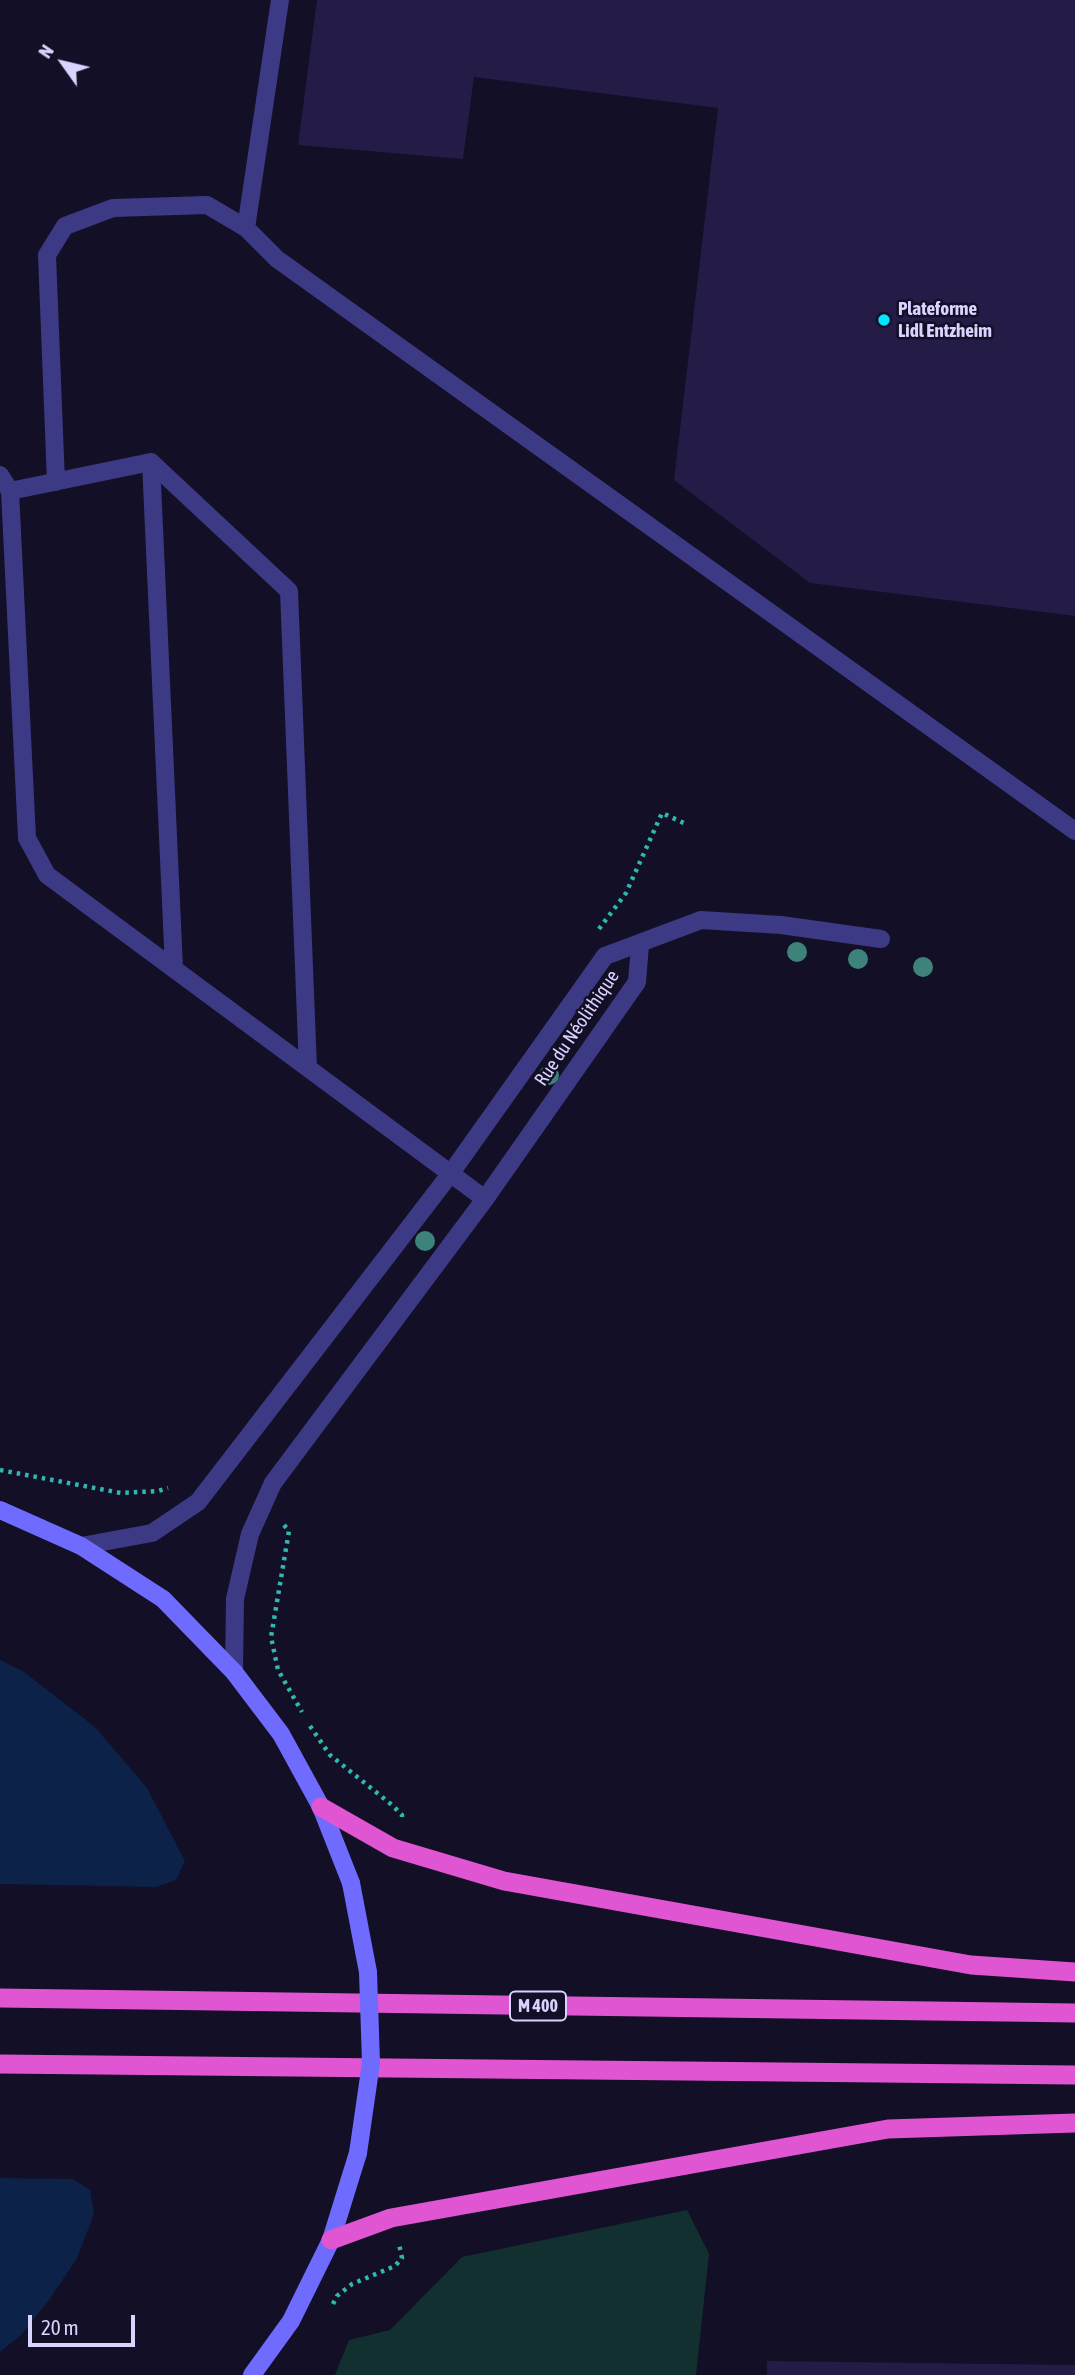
<!DOCTYPE html>
<meta charset="utf-8">
<style>
body{margin:0}
#map{position:relative;width:1075px;height:2375px;overflow:hidden;background:#130f26;font-family:"Asap Condensed",sans-serif}
canvas{display:block}
.north{position:absolute;left:28px;top:28px;width:70px;height:70px;-webkit-text-stroke:5px #130f26;paint-order:stroke;rotate:304deg;font-size:19px;font-weight:700;line-height:28px;text-align:center;color:#d9d4ff}
.north::after{content:'';display:block;margin:auto;width:24px;height:32px;background:#d9d4ff;clip-path:polygon(50% 0,100% 100%,50% 72%,0 100%)}
.scale{position:absolute;left:28px;top:2315px;width:107px;height:32px;box-sizing:border-box;border:4px solid #d9d4ff;border-top:0;padding-left:9px;font-size:21px;line-height:24px;white-space:nowrap;color:#d9d4ff;-webkit-text-stroke:5px #130f26;paint-order:stroke}
</style>
<div id="map">
<canvas width="1075" height="2375"></canvas>
<div class="north">N</div>
<div class="scale">20 m</div>
</div>
<script>
const g = document.querySelector('canvas').getContext('2d');
g.lineJoin = 'round';
function fill(path, color) {
  g.fillStyle = color;
  g.fill(path, 'evenodd');
}
function shape(rows) {
  const path = new Path2D();
  for (const r of rows) {
    path.moveTo(r[0], r[1]);
    for (let i = 2; i < r.length; i += 2) path.lineTo(r[i], r[i + 1]);
  }
  return path;
}
function stroke(path, color, width, dash) {
  g.strokeStyle = color;
  g.lineWidth = width;
  g.lineCap = dash ? 'butt' : 'round';
  g.setLineDash(dash || []);
  g.stroke(path);
}
function write(font, color, halo, rows, align = 'center') {
  g.font = font + ' "Asap Condensed",sans-serif';
  g.lineWidth = 5;
  g.setLineDash([]);
  g.textBaseline = 'middle';
  g.strokeStyle = halo;
  g.fillStyle = color;
  for (const [text, x, y, turn = 0] of rows) {
    g.save();
    g.translate(x, y);
    g.rotate((+turn || 0) * Math.PI / 180);
    g.textAlign = isNaN(turn) ? turn : align;
    if (halo) g.strokeText(text, 0, 0);
    g.fillText(text, 0, 0);
    g.restore();
  }
}
const green = shape([
 [687,2210,709,2254,696,2375,335,2375,349,2340,390,2330,462,2257]
]);
const water = shape([
 [0,1660,24,1672,95,1727,147,1788,185,1861,176,1880,156,1887,0,1884],
 [0,2178,73,2179,90,2190,94,2214,76,2260,49,2300,21,2335,0,2352]
]);
const building = shape([
 [317,0,1075,0,1075,616,810,583,674,480,718,108,474,77,463,159,298,145],
 [767,2361,1075,2365,1075,2375,767,2375]
]);
const path = shape([
 [599,929,626,893,662,813,686,824],
 [0,1470,121,1493,158,1491,168,1488],
 [284,1525,289,1531,271,1637,278,1670,302,1712],
 [310,1726,330,1755,392,1805,402,1815,402,1820],
 [333,2304,337,2296,352,2284,395,2266,402,2258,399,2244]
]);
const service = shape([
 [246,228,280,0],
 [151,462,289,591,308,1068],
 [151,462,174,968],
 [0,475,10,491,27,838,47,875,485,1199],
 [56,482,47,255,65,226,113,208,207,205,246,228,277,259,1075,831],
 [10,491,151,462]
]);
const minor = shape([
 [81,1546,152,1533,198,1502,451,1173,605,956,701,920,781,925,881,939],
 [234,1672,235,1599,250,1534,273,1483,485,1199,637,982,640,945]
]);
const secondary = shape([
 [0,1510,81,1546,163,1599,234,1672,281,1734,321,1807,351,1883],
 [252,2375,291,2321,331,2240,358,2153]
]);
const trunk = shape([
 [321,1807,393,1848,504,1881,971,1965,1075,1972],
 [0,1998,1075,2013],
 [0,2064,1075,2075],
 [331,2240,391,2218,888,2129,1075,2123]
]);
const secondaryBridge = shape([
 [351,1883,368,1972,371,2063,358,2153]
]);
const trees = [
 [797,952],
 [858,959],
 [923,967],
 [549,1075],
 [425,1241]
];
const markers = [
 [884,320,7,"#00e5ff"]
];
const shields = [
 [538,2006,56]
];
const shieldNames = [
 ["M 400",538,2006]
];
const poiNames = [
 ["Plateforme",898,309],
 ["Lidl Entzheim",898,331]
];
const streetNames = [
 ["Rue du Néolithique",577,1028,-56]
];
fill(green, '#12302f');
fill(water, '#0c2248');
fill(building, '#241b47');
stroke(path, '#2fb8b0', 4.5, [3.5, 5]);
stroke(service, '#3d3a85', 18);
stroke(minor, '#3d3a85', 18);
stroke(secondary, '#6f6bff', 18);
stroke(trunk, '#e055d1', 19);
stroke(secondaryBridge, '#6f6bff', 18);
g.fillStyle = '#3d827b';
for (const [x, y] of trees) {
  g.beginPath();
  g.arc(x, y, 10, 0, 2 * Math.PI);
  g.fill();
}
for (const [x, y, r, color] of markers) {
  const dot = new Path2D();
  dot.arc(x, y, r, 0, 2 * Math.PI);
  g.fillStyle = color;
  g.fill(dot);
  stroke(dot, '#130f26', 2.5);
}
for (const [x, y, w] of shields) {
  const box = new Path2D();
  box.roundRect(x - w / 2, y - 14.5, w, 29, 5);
  g.fillStyle = '#130f26';
  g.fill(box);
  stroke(box, '#d9d4ff', 2);
}
write('bold 18px', '#d9d4ff', null, shieldNames);
write('bold 19px', '#d9d4ff', '#130f26', poiNames, 'left');
write('19px', '#d9d4ff', '#130f26', streetNames);
</script>
